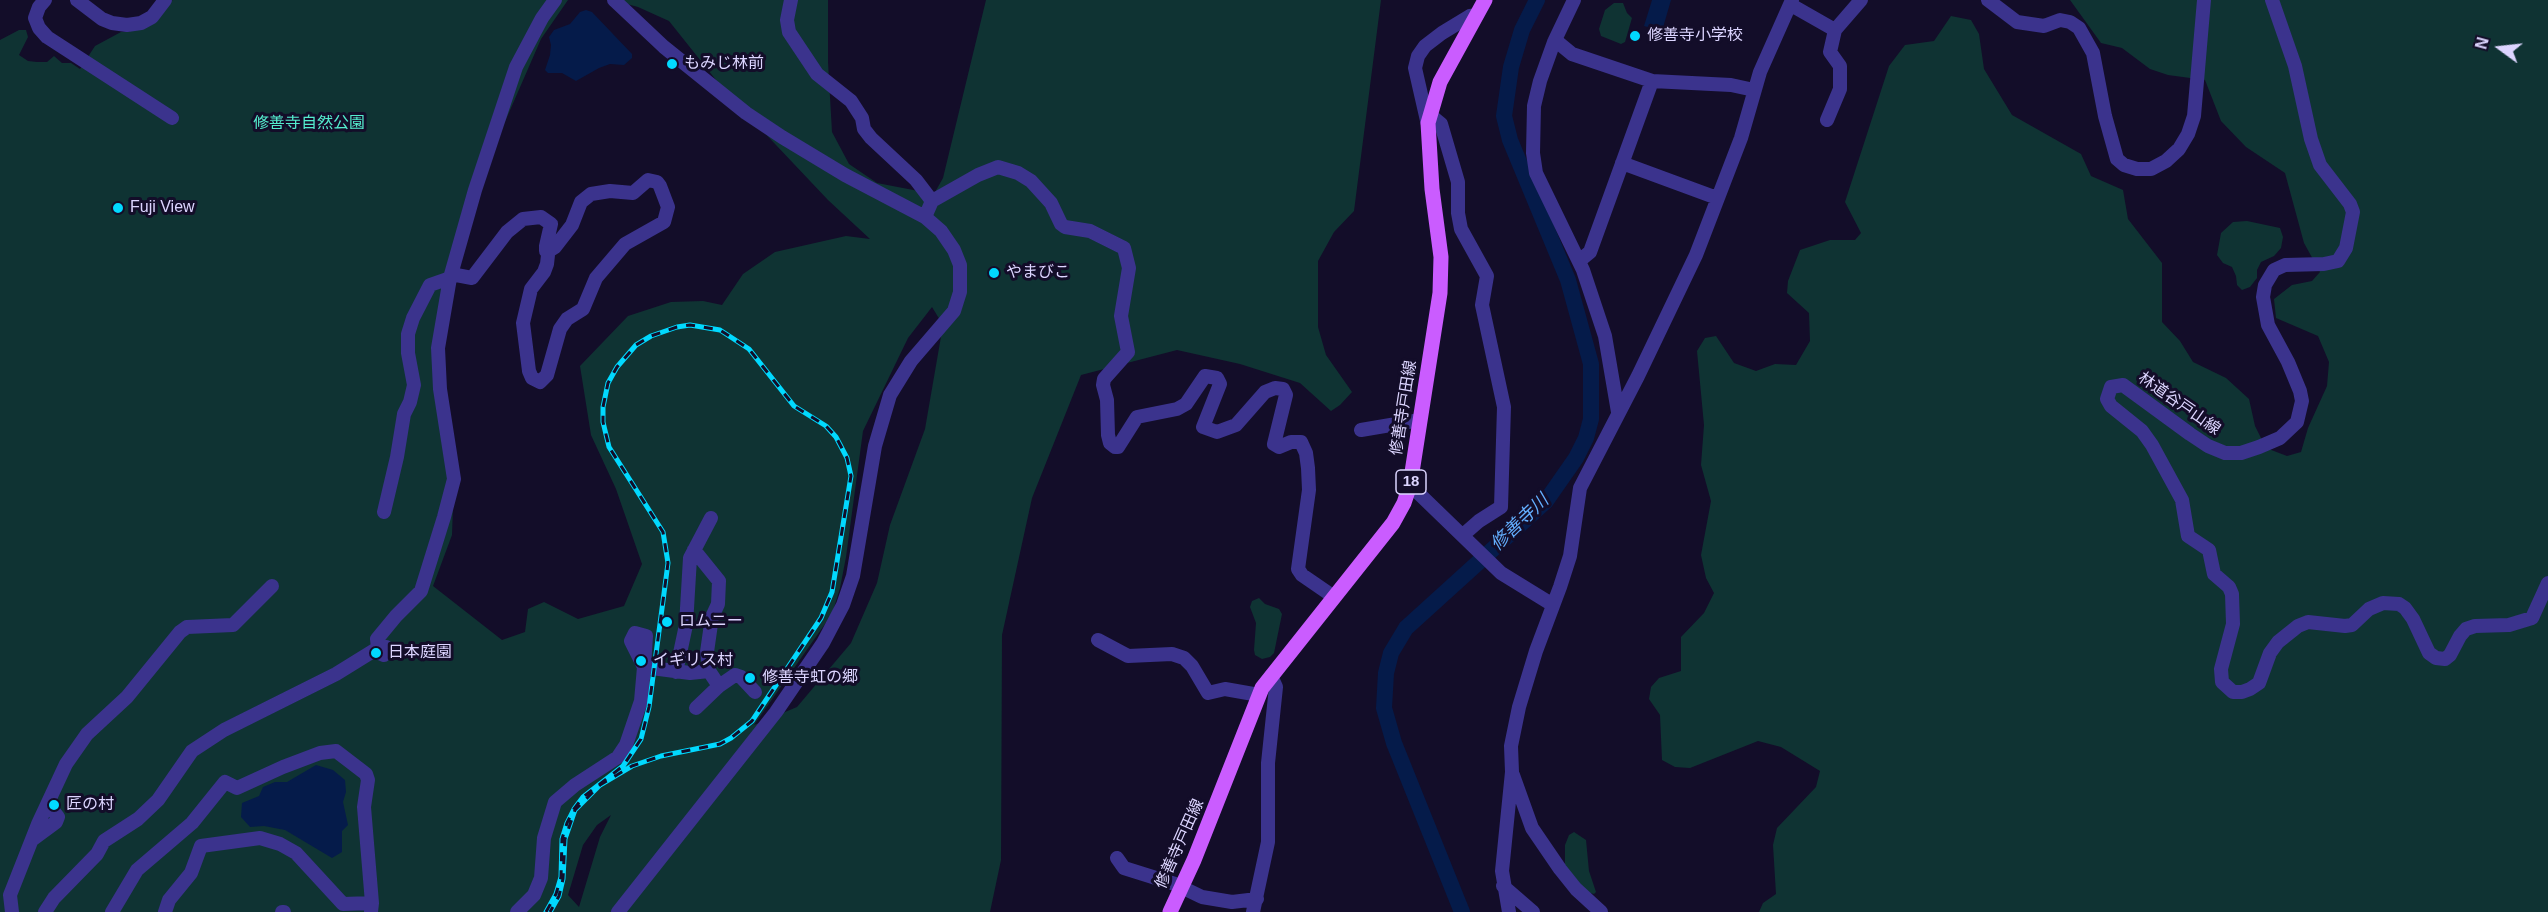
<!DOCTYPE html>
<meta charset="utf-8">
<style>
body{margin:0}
#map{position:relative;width:2548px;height:912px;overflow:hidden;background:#130d29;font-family:Helvetica,sans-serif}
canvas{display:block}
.north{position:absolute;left:2470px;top:18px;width:60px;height:60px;-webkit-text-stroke:4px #130d29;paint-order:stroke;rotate:285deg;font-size:16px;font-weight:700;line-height:24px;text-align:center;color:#dcd5ff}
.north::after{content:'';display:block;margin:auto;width:21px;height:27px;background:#dcd5ff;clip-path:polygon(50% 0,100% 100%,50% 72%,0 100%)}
</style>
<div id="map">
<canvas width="2548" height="912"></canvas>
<div class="north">N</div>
</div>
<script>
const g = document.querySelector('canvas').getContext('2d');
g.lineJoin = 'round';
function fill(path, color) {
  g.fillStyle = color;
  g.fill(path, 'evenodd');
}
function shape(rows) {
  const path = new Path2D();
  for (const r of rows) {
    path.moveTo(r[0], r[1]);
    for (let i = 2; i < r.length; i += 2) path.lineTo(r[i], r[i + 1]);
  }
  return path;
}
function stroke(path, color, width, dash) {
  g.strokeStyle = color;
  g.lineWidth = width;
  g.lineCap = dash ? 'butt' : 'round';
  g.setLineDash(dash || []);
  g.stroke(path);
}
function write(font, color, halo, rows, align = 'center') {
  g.font = font + ' Helvetica,"Noto Sans JP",sans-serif';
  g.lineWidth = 6;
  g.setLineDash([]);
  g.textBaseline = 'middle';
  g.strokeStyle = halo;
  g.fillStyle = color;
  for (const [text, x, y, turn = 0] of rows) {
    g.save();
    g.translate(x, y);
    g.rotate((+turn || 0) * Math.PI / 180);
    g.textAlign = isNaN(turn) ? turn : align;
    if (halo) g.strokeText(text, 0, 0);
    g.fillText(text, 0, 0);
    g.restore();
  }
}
const green = shape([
 [173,0,568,0,541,39,504,124,463,238,439,376,454,477,452,535,433,586,502,640,525,632,528,609,544,602,578,619,624,606,642,564,616,489,591,435,580,366,628,316,671,302,703,301,722,305,743,274,775,252,846,236,870,239,828,200,724,90,669,21,638,7,612,0,828,0,828,62,832,132,849,164,877,183,934,194,943,178,986,0,1381,0,1354,211,1334,232,1318,261,1318,327,1326,355,1352,392,1340,405,1331,411,1300,383,1240,364,1177,350,1081,375,1032,498,1002,635,1001,860,990,912,0,912,0,40,19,30,26,30,28,37,19,55,28,61,37,62,47,62,54,56,62,63,71,63,80,69,95,46,121,32,129,32,157,6],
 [932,307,943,325,925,429,890,525,877,583,851,643,797,707,754,725,832,614,840,588,846,557,863,431,908,338],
 [611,815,600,837,579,907,568,895,583,845,597,825],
 [2070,0,2548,0,2548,912,1759,912,1763,903,1776,894,1773,845,1777,828,1816,787,1820,771,1781,747,1758,741,1690,768,1675,767,1662,760,1660,715,1649,699,1651,687,1659,678,1681,671,1681,637,1704,613,1714,593,1706,578,1701,555,1711,501,1701,465,1704,425,1697,351,1705,338,1716,336,1734,363,1756,371,1775,364,1796,365,1810,341,1809,313,1787,293,1788,281,1800,250,1830,240,1855,240,1861,233,1845,202,1889,66,1905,45,1934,41,1951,16,1971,20,1979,34,1984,69,2012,115,2081,154,2091,176,2123,190,2128,219,2162,263,2162,322,2180,341,2193,362,2226,378,2249,399,2255,426,2266,448,2287,456,2301,452,2308,428,2327,386,2329,362,2318,336,2276,318,2274,299,2292,285,2312,281,2320,272,2304,243,2285,173,2246,147,2221,121,2205,80,2168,75,2150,69,2122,48,2101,43],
 [1614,3,1623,3,1627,13,1632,18,1625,42,1621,44,1601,36,1599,29,1605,10],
 [2247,221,2280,228,2283,237,2281,248,2274,256,2261,262,2257,270,2257,278,2250,287,2242,290,2237,285,2236,276,2232,267,2223,263,2217,255,2221,233,2233,222],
 [1259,598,1265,604,1279,609,1282,614,1274,653,1270,657,1262,659,1255,655,1254,650,1256,623,1250,607,1252,601],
 [1574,832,1586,840,1589,871,1596,892,1594,894,1587,892,1565,866,1565,845,1569,835]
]);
const water = shape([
 [1652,0,1671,0,1662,31,1644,26],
 [586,10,592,12,632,54,632,58,624,65,610,64,599,68,576,81,562,73,548,73,545,70,550,55,551,45,549,37,554,30,570,24,580,12],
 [316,765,333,770,345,780,346,792,343,802,348,825,342,831,342,852,332,858,285,830,264,826,250,827,241,817,242,803,259,796,263,787,275,782,287,782]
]);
const river = shape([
 [1462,912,1394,743,1384,708,1386,673,1391,653,1406,628,1546,501,1576,458,1586,438,1591,419,1591,364,1568,280,1510,140,1504,116,1511,67,1522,30,1537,0]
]);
const minor = shape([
 [45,0,39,7,35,18,39,28,47,37,172,118],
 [77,0,102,19,112,23,127,25,141,23,152,17,165,0],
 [614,0,664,47,746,113,782,137,845,175,925,217,941,231,954,250,960,265,960,292,954,311,911,361,890,395,875,446,853,576,843,605,823,643,776,712,618,912],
 [791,0,787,20,789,32,817,74,851,101,862,118,864,129,871,138,916,180,932,201],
 [1574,0,1554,42,1540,81,1534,106,1533,153,1536,173,1583,270,1605,336,1618,412],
 [1988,0,2017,22,2044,26,2060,20,2070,22,2079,28,2093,53,2105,116,2117,159,2124,165,2137,169,2151,169,2166,161,2179,149,2188,134,2194,116,2204,0],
 [2272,0,2295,66,2311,139,2320,165,2350,204,2353,212,2346,248,2338,261,2324,264,2285,265,2274,270,2265,285,2263,297,2268,325,2288,362,2300,391,2302,401,2297,422,2280,438,2259,447,2241,453,2225,453,2208,446,2190,434,2123,385,2111,387,2107,399,2111,406,2142,431,2152,445,2182,500,2188,536,2209,550,2214,574,2229,587,2232,594,2233,624,2221,669,2222,682,2233,692,2242,692,2250,689,2259,683,2270,653,2278,642,2298,626,2308,622,2345,626,2352,625,2369,609,2383,603,2399,604,2405,608,2413,619,2429,653,2436,658,2445,659,2450,655,2460,636,2466,629,2475,626,2509,625,2532,618,2548,583],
 [1791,5,1835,30,1861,0],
 [1555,40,1572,54,1652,81,1731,85,1754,90],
 [1430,115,1441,124,1458,182,1458,213,1461,229,1487,276,1482,305,1504,407,1501,507,1479,521,1463,535],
 [1827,120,1840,89,1840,66,1830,52,1835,30],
 [1428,125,1415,68,1418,56,1425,46,1442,33,1470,16,1477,15],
 [1622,163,1717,198],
 [925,217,932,201,978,175,998,167,1018,173,1031,181,1051,203,1061,224,1065,227,1090,231,1124,248,1129,268,1121,316,1128,352,1104,379,1103,385,1107,400,1108,435,1110,443,1115,447,1118,447,1137,417,1177,409,1186,404,1205,376,1217,378,1220,384,1203,427,1217,432,1236,425,1265,392,1275,388,1283,389,1286,395,1274,444,1279,447,1291,442,1301,442,1306,453,1308,468,1309,490,1298,569,1302,575,1334,597],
 [1579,261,1590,252,1652,81],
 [451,274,472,278,507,232,523,219,541,217,551,224,546,246,546,251,547,252,548,255,547,264,544,272,531,289,523,323,529,371,532,378,540,382,547,375,560,329,567,319,583,309,596,278,625,244,664,222,668,207,660,186,657,182,648,180,633,193,610,191,591,194,581,202,572,225,555,247,547,252],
 [1361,430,1420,420],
 [1410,485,1501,573,1553,605],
 [384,512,397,457,404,414,410,402,414,385,408,353,408,334,413,318,430,285,450,278],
 [694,550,719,581,718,604,712,617,707,652,709,671,719,686],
 [1098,640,1128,656,1172,654,1184,658,1192,666,1208,693,1225,689,1259,695],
 [378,648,377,639,396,616,421,591,444,517,454,479,440,389,438,348,450,278,475,190,516,67,542,18,555,0],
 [644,667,690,673,709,671],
 [676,672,686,625,690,558,711,518],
 [696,708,719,686,735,675,741,677,755,692],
 [1513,775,1532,828,1560,869,1576,889,1601,912],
 [33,839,56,822,58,817,48,804],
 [1117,858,1124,868,1175,884,1202,897,1232,902,1257,899],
 [1503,886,1533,912],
 [12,912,10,895,38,824,66,764,87,734,127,697,180,632,187,627,233,625,272,586],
 [45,912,54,898,97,854,104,841,138,819,158,800,192,751,224,730,336,674,378,648,386,647,388,651,384,655,375,651],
 [112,912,137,870,192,823,225,782,237,788,283,767,320,753,336,751,366,774,368,780,364,807,372,903,371,912],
 [165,912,169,900,191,873,201,846,260,838,280,844,296,853,343,904,372,903],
 [282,912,284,912],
 [517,912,534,895,541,878,544,838,555,802,575,785,618,757,626,745,641,701,644,667,646,636,635,633,631,641,644,667],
 [1253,912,1268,842,1268,763,1276,687,1271,676],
 [1509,912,1502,871,1512,772,1511,746,1519,707,1536,651,1560,587,1570,556,1580,488,1638,376,1696,255,1741,138,1760,72,1792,0]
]);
const major = shape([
 [1170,912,1194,860,1262,688,1393,523,1404,503,1410,485,1440,293,1441,257,1432,189,1428,123,1440,82,1485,0]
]);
const rail = shape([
 [546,912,556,894,561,877,562,839,567,823,574,809,583,797,623,766,641,739,649,707,668,563,663,532,609,447,603,422,603,407,608,383,617,367,636,345,651,336,677,327,690,325,720,330,749,349,794,406,826,426,836,437,847,458,851,476,832,592,821,618,752,721,731,738,720,744,661,756,632,766,600,785,575,810,565,839,563,879,559,896,550,912]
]);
const markers = [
 [1635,36,6,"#01d9ff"],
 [672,64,6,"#01d9ff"],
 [118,208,6,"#01d9ff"],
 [994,273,6,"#01d9ff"],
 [667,622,6,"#01d9ff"],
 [376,653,6,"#01d9ff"],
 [641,661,6,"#01d9ff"],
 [750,678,6,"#01d9ff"],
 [54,805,6,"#01d9ff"]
];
const shields = [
 [1411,482,30]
];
const shieldNames = [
 ["18",1411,482]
];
const poiNames = [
 ["修善寺小学校",1647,36],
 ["もみじ林前",684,64],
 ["Fuji View",130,208],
 ["やまびこ",1006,273],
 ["ロムニー",679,622],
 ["日本庭園",388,653],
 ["イギリス村",653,661],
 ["修善寺虹の郷",762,678],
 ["匠の村",66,805]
];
const parkNames = [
 ["修善寺自然公園",309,124]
];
const streetNames = [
 ["林道谷戸山線",2179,404,35],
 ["修善寺戸田線",1404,408,-81],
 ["修善寺戸田線",1180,844,-66]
];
const waterNames = [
 ["修善寺川",1520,523,-44]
];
fill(green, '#0f3333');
fill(water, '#051b4a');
stroke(river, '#051b4a', 16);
stroke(minor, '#3b338d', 14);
stroke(major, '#ca5cff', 15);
stroke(rail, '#01d9ff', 5);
stroke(rail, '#130d29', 3, [9]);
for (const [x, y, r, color] of markers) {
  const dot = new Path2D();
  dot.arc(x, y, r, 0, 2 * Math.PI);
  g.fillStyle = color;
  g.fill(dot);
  stroke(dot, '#130d29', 2);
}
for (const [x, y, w] of shields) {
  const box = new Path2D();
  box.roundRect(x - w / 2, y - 12, w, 24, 4.5);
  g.fillStyle = '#130d29';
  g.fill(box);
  stroke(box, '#dcd5ff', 1.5);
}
write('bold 15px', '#dcd5ff', null, shieldNames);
write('16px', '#dcd5ff', '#130d29', poiNames, 'left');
write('16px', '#54eccd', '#130d29', parkNames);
write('16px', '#dcd5ff', '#130d29', streetNames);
write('italic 18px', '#63afff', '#130d29', waterNames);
</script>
